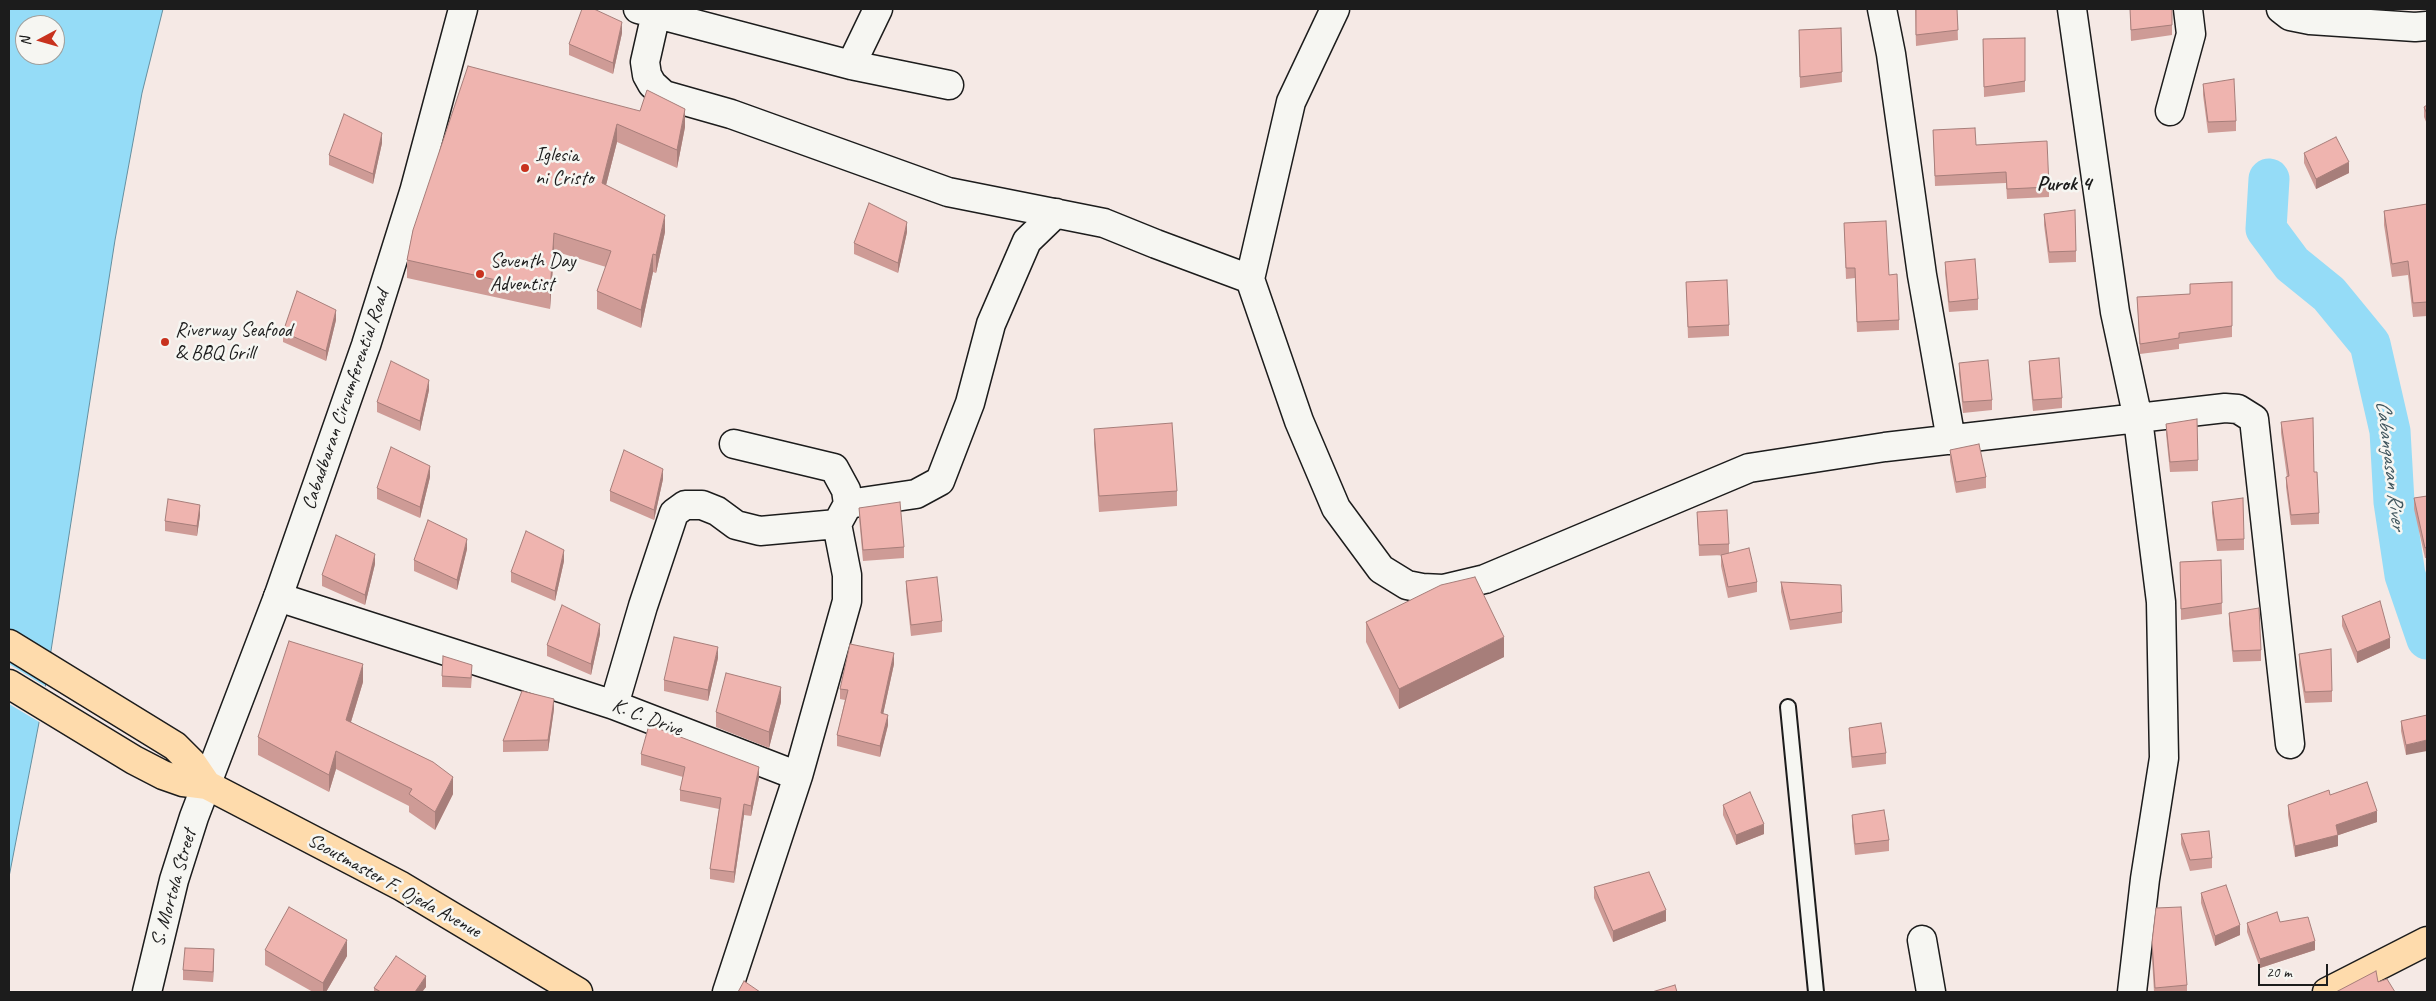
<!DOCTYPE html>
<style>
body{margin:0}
#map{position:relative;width:2436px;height:1001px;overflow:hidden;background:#f5e9e5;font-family:Caveat,sans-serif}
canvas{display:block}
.frame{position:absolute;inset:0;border:10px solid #1c1c1c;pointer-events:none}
.north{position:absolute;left:15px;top:15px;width:50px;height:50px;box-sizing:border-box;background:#f6f6f2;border:1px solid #9f9f9c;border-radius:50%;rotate:264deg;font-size:14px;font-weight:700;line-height:20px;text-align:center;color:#1c1c1c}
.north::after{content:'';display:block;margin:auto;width:18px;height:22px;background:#c8321e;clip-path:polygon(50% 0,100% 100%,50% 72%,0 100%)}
.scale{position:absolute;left:2258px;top:964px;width:70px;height:22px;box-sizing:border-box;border:2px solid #1c1c1c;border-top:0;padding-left:6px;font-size:15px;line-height:18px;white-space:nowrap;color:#1c1c1c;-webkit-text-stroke:4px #f6f6f2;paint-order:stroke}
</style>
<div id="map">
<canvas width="2436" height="1001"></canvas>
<div class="frame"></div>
<div class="north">N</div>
<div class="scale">20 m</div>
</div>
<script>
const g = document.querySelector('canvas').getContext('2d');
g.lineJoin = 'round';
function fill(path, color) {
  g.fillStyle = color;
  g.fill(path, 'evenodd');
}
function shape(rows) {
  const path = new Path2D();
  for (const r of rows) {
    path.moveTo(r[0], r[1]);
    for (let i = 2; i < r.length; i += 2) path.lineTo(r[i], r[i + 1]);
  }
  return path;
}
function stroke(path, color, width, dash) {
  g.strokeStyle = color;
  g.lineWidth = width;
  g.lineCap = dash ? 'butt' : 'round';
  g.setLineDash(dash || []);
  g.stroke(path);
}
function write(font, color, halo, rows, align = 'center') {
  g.font = font + ' Caveat,sans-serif';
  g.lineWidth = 5;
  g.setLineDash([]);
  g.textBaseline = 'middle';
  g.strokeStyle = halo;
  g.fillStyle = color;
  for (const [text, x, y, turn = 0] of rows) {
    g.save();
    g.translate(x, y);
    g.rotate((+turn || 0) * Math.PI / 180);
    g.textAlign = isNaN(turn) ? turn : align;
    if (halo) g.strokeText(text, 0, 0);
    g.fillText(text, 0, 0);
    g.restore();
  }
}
const water = shape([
 [9,9,163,9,142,93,115,240,43,702,9,877,9,9],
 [25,25,55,25,55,55,25,55,25,25]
]);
const pier = shape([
 [9,664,48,688,41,723,9,704]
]);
const river = shape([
 [2269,179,2266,229,2292,264,2329,294,2370,344,2390,431,2394,502,2405,575,2427,639]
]);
const lane = shape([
 [1788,707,1816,992]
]);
const street = shape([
 [638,9,851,65,949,85],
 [657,9,645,62,647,75,652,84,664,95,731,114,948,192,1104,223,1156,244,1250,279],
 [1335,9,1291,102,1250,279,1299,421,1336,508,1381,569,1407,585,1422,588,1443,589,1485,579,1749,468,1885,447,2225,408,2238,409,2254,419,2290,744],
 [1882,9,1891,54,1922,275,1951,440],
 [2072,9,2115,312,2138,419,2161,602,2164,758,2145,879,2132,992],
 [2281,9,2290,16,2310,20,2415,27,2427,26],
 [851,65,878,9],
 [2170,111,2191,34,2188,9],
 [734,444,834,468,846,490,848,504,837,524,847,575,847,601,798,776],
 [848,504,916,494,940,481,970,403,991,324,1027,241,1056,213],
 [278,597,614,705,798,776,727,992],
 [614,705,643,606,674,513,685,505,702,505,717,511,736,525,760,531,837,524],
 [1922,940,1931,992]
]);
const secondary = shape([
 [147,992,174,880,194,817,278,597,366,345,414,192,463,9]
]);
const highway = shape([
 [9,644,175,746,192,763,207,785],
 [9,684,134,760,163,775,183,782,207,785,401,886,578,992],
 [2327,992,2427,941]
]);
const wall = shape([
 [1915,9,1957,9,1958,40,1916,46],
 [2130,9,2172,9,2172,35,2131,41],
 [1841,28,1842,82,1800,88,1799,30],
 [622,33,613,74,569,55,569,44],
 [2025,38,2025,92,1984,97,1983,39],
 [2203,84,2236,121,2236,131,2208,133,2203,95],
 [2427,105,2427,124,2424,117,2424,107],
 [640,111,685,127,677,168,617,142,606,185,665,232,656,273,653,272,641,328,597,309,597,291,606,267,554,251,550,309,407,278,407,260,413,230],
 [1933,130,1976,145,2049,187,2049,197,2007,199,2006,183,1935,186],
 [382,143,373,184,329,165,329,155],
 [2304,153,2349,173,2316,189,2304,163],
 [2427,204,2427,316,2413,317,2408,275,2392,277,2384,225,2384,211],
 [2044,214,2076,251,2076,262,2049,263,2044,225],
 [1844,223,1889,275,1899,320,1899,330,1857,332,1855,278,1846,279],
 [907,232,898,273,854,254,854,243],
 [1945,262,1978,299,1978,310,1949,312,1945,273],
 [1686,282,1729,325,1729,336,1688,338],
 [2232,282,2232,337,2179,344,2179,349,2140,354,2137,297,2190,294],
 [336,320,326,361,283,342,283,332],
 [2029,361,2062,398,2062,408,2033,411,2029,371],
 [1959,363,1992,400,1992,410,1963,413,1959,373],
 [429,390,420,431,377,412,377,402],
 [2281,422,2314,472,2319,513,2319,524,2291,525,2286,487,2286,477,2287,477,2281,433],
 [2166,424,2198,460,2198,471,2170,472,2166,434],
 [1094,429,1177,491,1177,506,1099,512,1094,444],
 [1950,450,1986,477,1986,488,1956,493,1950,461],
 [430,477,420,518,377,499,377,488],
 [663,479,654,520,610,501,610,491],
 [2427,496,2427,558,2425,558,2414,509,2414,498],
 [2212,502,2244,539,2244,550,2217,551,2212,513],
 [859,508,904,547,904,558,863,561,859,518],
 [1697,512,1729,544,1729,553,1757,582,1757,592,1728,598,1721,566,1721,555,1723,555,1699,556],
 [200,515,197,536,165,531,165,521],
 [467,549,457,590,414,571,414,560],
 [2221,560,2222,614,2181,620,2180,562],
 [564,561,555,601,511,582,511,572],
 [375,564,365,605,322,586,322,575],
 [906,581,942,621,942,632,911,636,906,591],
 [1781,582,1842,612,1842,623,1790,630,1781,592],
 [2229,613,2261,650,2261,661,2233,662,2229,624],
 [2342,616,2390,648,2357,663,2342,626],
 [1366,622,1504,657,1399,709,1366,642],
 [600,634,591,675,547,656,547,645],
 [2299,654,2332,691,2332,702,2305,703,2299,665],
 [718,658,708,701,664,691,664,680],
 [894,664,883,714,888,725,880,757,837,746,837,735,845,700,840,699,840,689],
 [442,676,472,676,471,688,442,687],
 [363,682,351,722,453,794,435,830,409,812,409,806,336,769,329,792,258,755,258,737],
 [781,702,769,748,716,727,716,712],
 [554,709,548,751,503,752,503,741],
 [2427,715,2406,755,2401,731,2401,721],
 [1849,728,1886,753,1886,764,1852,768,1849,738],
 [641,754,759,778,751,816,744,815,734,883,710,879,710,869,719,809,680,801,680,790,683,777,641,765],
 [2330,795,2377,822,2338,835,2338,846,2295,857,2288,815,2288,805],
 [1723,805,1764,834,1736,845,1723,815],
 [1852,815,1889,840,1889,851,1855,855,1852,826],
 [2181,834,2212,858,2212,868,2190,871,2181,844],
 [1594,887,1666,921,1613,942,1594,898],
 [2201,893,2240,935,2215,946,2201,903],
 [2280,922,2315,950,2260,968,2247,932,2247,923],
 [2152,942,2187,985,2187,992,2154,992,2152,958],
 [265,950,347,956,326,992,313,992,265,965],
 [214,960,213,982,183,980,183,970],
 [426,987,422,992,374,992,374,988]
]);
const shadedWall = shape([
 [622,22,622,33,613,74,613,63],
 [685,109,685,127,677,168,677,150],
 [617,124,617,142,602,201,602,183],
 [382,133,382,143,373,184,373,174],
 [2349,162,2349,173,2316,189,2316,179],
 [665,215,665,232,656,273,656,255],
 [907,222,907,232,898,273,898,263],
 [554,233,554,251,550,309,550,292],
 [653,254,653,272,641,328,641,310],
 [336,310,336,320,326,361,326,351],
 [429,380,429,390,420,431,420,421],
 [430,466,430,477,420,518,420,507],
 [663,469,663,479,654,520,654,510],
 [200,505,200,515,197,536,197,526],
 [467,539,467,549,457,590,457,580],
 [564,550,564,561,555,601,555,591],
 [375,554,375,564,365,605,365,595],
 [600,624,600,634,591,675,591,664],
 [1504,637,1504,657,1399,709,1399,689],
 [2390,638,2390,648,2357,663,2357,652],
 [718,647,718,658,708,701,708,690],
 [894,653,894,664,881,724,881,713],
 [363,664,363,682,346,738,346,720],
 [781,687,781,702,769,748,769,732],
 [554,699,554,709,548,751,548,740],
 [888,715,888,725,880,757,880,746],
 [2427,740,2427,751,2406,755,2406,745],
 [336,751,336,769,329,792,329,775],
 [759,767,759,778,751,816,751,806],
 [453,777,453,794,435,830,435,812],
 [744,804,744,815,734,883,734,872],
 [2377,811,2377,822,2336,836,2336,825],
 [1764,824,1764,834,1736,845,1736,835],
 [2338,835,2338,846,2295,857,2295,846],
 [1666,910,1666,921,1613,942,1613,931],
 [2240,925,2240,935,2215,946,2215,936],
 [347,940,347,956,326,992,323,992,323,983],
 [2315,941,2315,950,2260,968,2260,959],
 [214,949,214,960,213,982,213,972],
 [426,976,426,987,422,992,415,992]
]);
const building = shape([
 [582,9,594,9,622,22,613,63,569,44,582,9],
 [1916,9,1957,9,1958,30,1916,35,1916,9],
 [2130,9,2172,9,2172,25,2131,30,2130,9],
 [1841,28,1842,72,1800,77,1799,30,1841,28],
 [2025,38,2025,81,1984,87,1983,39,2025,38],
 [468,66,640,111,647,90,685,109,677,150,617,124,602,183,665,215,656,255,653,254,641,310,597,291,611,251,554,233,550,292,407,260,413,230,468,66],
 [2234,79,2236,121,2208,122,2203,84,2234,79],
 [2427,105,2427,114,2424,107,2427,105],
 [344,114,382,133,373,174,329,155,344,114],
 [1975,128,1976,145,2047,141,2049,187,2007,189,2006,172,1935,176,1933,130,1975,128],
 [2336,137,2349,162,2316,179,2304,153,2336,137],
 [869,203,907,222,898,263,854,243,869,203],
 [2427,204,2427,302,2413,303,2408,261,2392,264,2384,211,2427,204],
 [2075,210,2076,251,2049,252,2044,214,2075,210],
 [1886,221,1889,275,1897,274,1899,320,1857,322,1855,268,1846,268,1844,223,1886,221],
 [1975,259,1978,299,1949,302,1945,262,1975,259],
 [1727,280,1729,325,1688,327,1686,282,1727,280],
 [2232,282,2232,326,2179,333,2179,338,2140,344,2137,297,2190,294,2190,284,2232,282],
 [297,291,336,310,326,351,283,332,297,291],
 [2059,358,2062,398,2033,400,2029,361,2059,358],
 [1988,360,1992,400,1963,402,1959,363,1988,360],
 [391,361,429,380,420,421,377,402,391,361],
 [2313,418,2314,472,2317,472,2319,513,2291,515,2286,477,2289,476,2281,422,2313,418],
 [2197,419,2198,460,2170,462,2166,424,2197,419],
 [1172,423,1177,491,1099,496,1094,429,1172,423],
 [1979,444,1986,477,1956,482,1950,450,1979,444],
 [391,447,430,466,420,507,377,488,391,447],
 [624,450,663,469,654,510,610,491,624,450],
 [2427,496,2427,547,2425,548,2414,498,2427,496],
 [2243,498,2244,539,2217,540,2212,502,2243,498],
 [168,499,200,505,197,526,165,521,168,499],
 [900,502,904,547,863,550,859,508,900,502],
 [1727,510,1729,544,1699,545,1697,512,1727,510],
 [428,520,467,539,457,580,414,560,428,520],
 [526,531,564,550,555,591,511,572,526,531],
 [336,535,375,554,365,595,322,575,336,535],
 [1749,548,1757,582,1728,587,1721,555,1749,548],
 [2221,560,2222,603,2181,609,2180,562,2221,560],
 [937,577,942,621,911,625,906,581,937,577],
 [1475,577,1504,637,1399,689,1366,622,1441,585,1475,577],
 [1781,582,1841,585,1842,612,1790,620,1781,582],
 [2380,601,2390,638,2357,652,2342,616,2380,601],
 [562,605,600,624,591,664,547,645,562,605],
 [2259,608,2261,650,2233,651,2229,613,2259,608],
 [674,637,718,647,708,690,664,680,674,637],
 [289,641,363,664,346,720,433,762,453,777,435,812,409,794,412,789,336,751,329,775,258,737,289,641],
 [850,644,894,653,881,713,888,715,880,746,837,735,848,690,840,689,850,644],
 [2331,649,2332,691,2305,692,2299,654,2331,649],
 [443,656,472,665,471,678,442,676,443,656],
 [726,673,781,687,769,732,716,712,726,673],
 [522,691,554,699,548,740,503,741,522,691],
 [2427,715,2427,740,2406,745,2401,721,2427,715],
 [1881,723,1886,753,1852,757,1849,728,1881,723],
 [649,725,759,767,751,806,744,804,734,872,710,869,721,798,680,790,685,767,641,754,649,725],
 [2367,782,2377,811,2336,825,2338,835,2295,846,2288,805,2329,790,2330,795,2367,782],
 [1750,792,1764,824,1736,835,1723,805,1750,792],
 [1884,810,1889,840,1855,844,1852,815,1884,810],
 [2209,831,2212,858,2190,860,2181,834,2209,831],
 [1649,872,1666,910,1613,931,1594,887,1649,872],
 [2226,885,2240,925,2215,936,2201,893,2226,885],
 [289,907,347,940,323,983,265,950,289,907],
 [2181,907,2187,985,2155,988,2152,942,2156,908,2181,907],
 [2277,912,2280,922,2308,917,2315,941,2260,959,2247,923,2277,912],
 [185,948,214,949,213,972,183,970,185,948],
 [396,956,426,976,415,992,381,992,374,988,396,956],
 [2376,971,2378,982,2387,979,2395,992,2336,992,2376,971],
 [744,981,760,992,738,992,744,981],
 [1675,985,1677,992,1652,992,1675,985]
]);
const markers = [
 [525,168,5,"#c8321e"],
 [480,274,5,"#c8321e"],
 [165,342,5,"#c8321e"]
];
const poiNames = [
 ["Iglesia",535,156],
 ["ni Cristo",535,179],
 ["Seventh Day",490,262],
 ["Adventist",490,285],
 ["Riverway Seafood",175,331],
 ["& BBQ Grill",175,354]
];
const streetNames = [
 ["Cabadbaran Circumferential Road",346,400,-71],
 ["K. C. Drive",647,718,21],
 ["Scoutmaster F. Ojeda Avenue",394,886,29],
 ["S. Mortola Street",174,888,-74]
];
const neighbourhoodNames = [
 ["Purok 4",2064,184]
];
const waterNames = [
 ["Cabangasan River",2390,465,83]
];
fill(water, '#95dcf7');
stroke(water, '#658f9f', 1);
fill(pier, '#f5e9e5');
stroke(river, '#95dcf7', 41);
stroke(lane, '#1c1c1c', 18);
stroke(street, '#1c1c1c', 31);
stroke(secondary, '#1c1c1c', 31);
stroke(highway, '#1c1c1c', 31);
stroke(lane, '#f6f6f2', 14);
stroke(street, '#f6f6f2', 28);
stroke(secondary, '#f6f6f2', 28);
stroke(highway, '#fedbac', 28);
fill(wall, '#ce9b96');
fill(shadedWall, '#a77e7a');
fill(building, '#efb4af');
stroke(building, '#a77e7a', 1);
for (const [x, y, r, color] of markers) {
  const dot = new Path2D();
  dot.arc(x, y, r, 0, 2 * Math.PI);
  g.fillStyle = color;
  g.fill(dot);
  stroke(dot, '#f6f6f2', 2);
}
write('20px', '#1c1c1c', '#f6f6f2', poiNames, 'left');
write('20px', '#1c1c1c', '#f6f6f2', streetNames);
write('bold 21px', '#1c1c1c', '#f6f6f2', neighbourhoodNames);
write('italic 21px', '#40565e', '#f6f6f2', waterNames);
</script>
